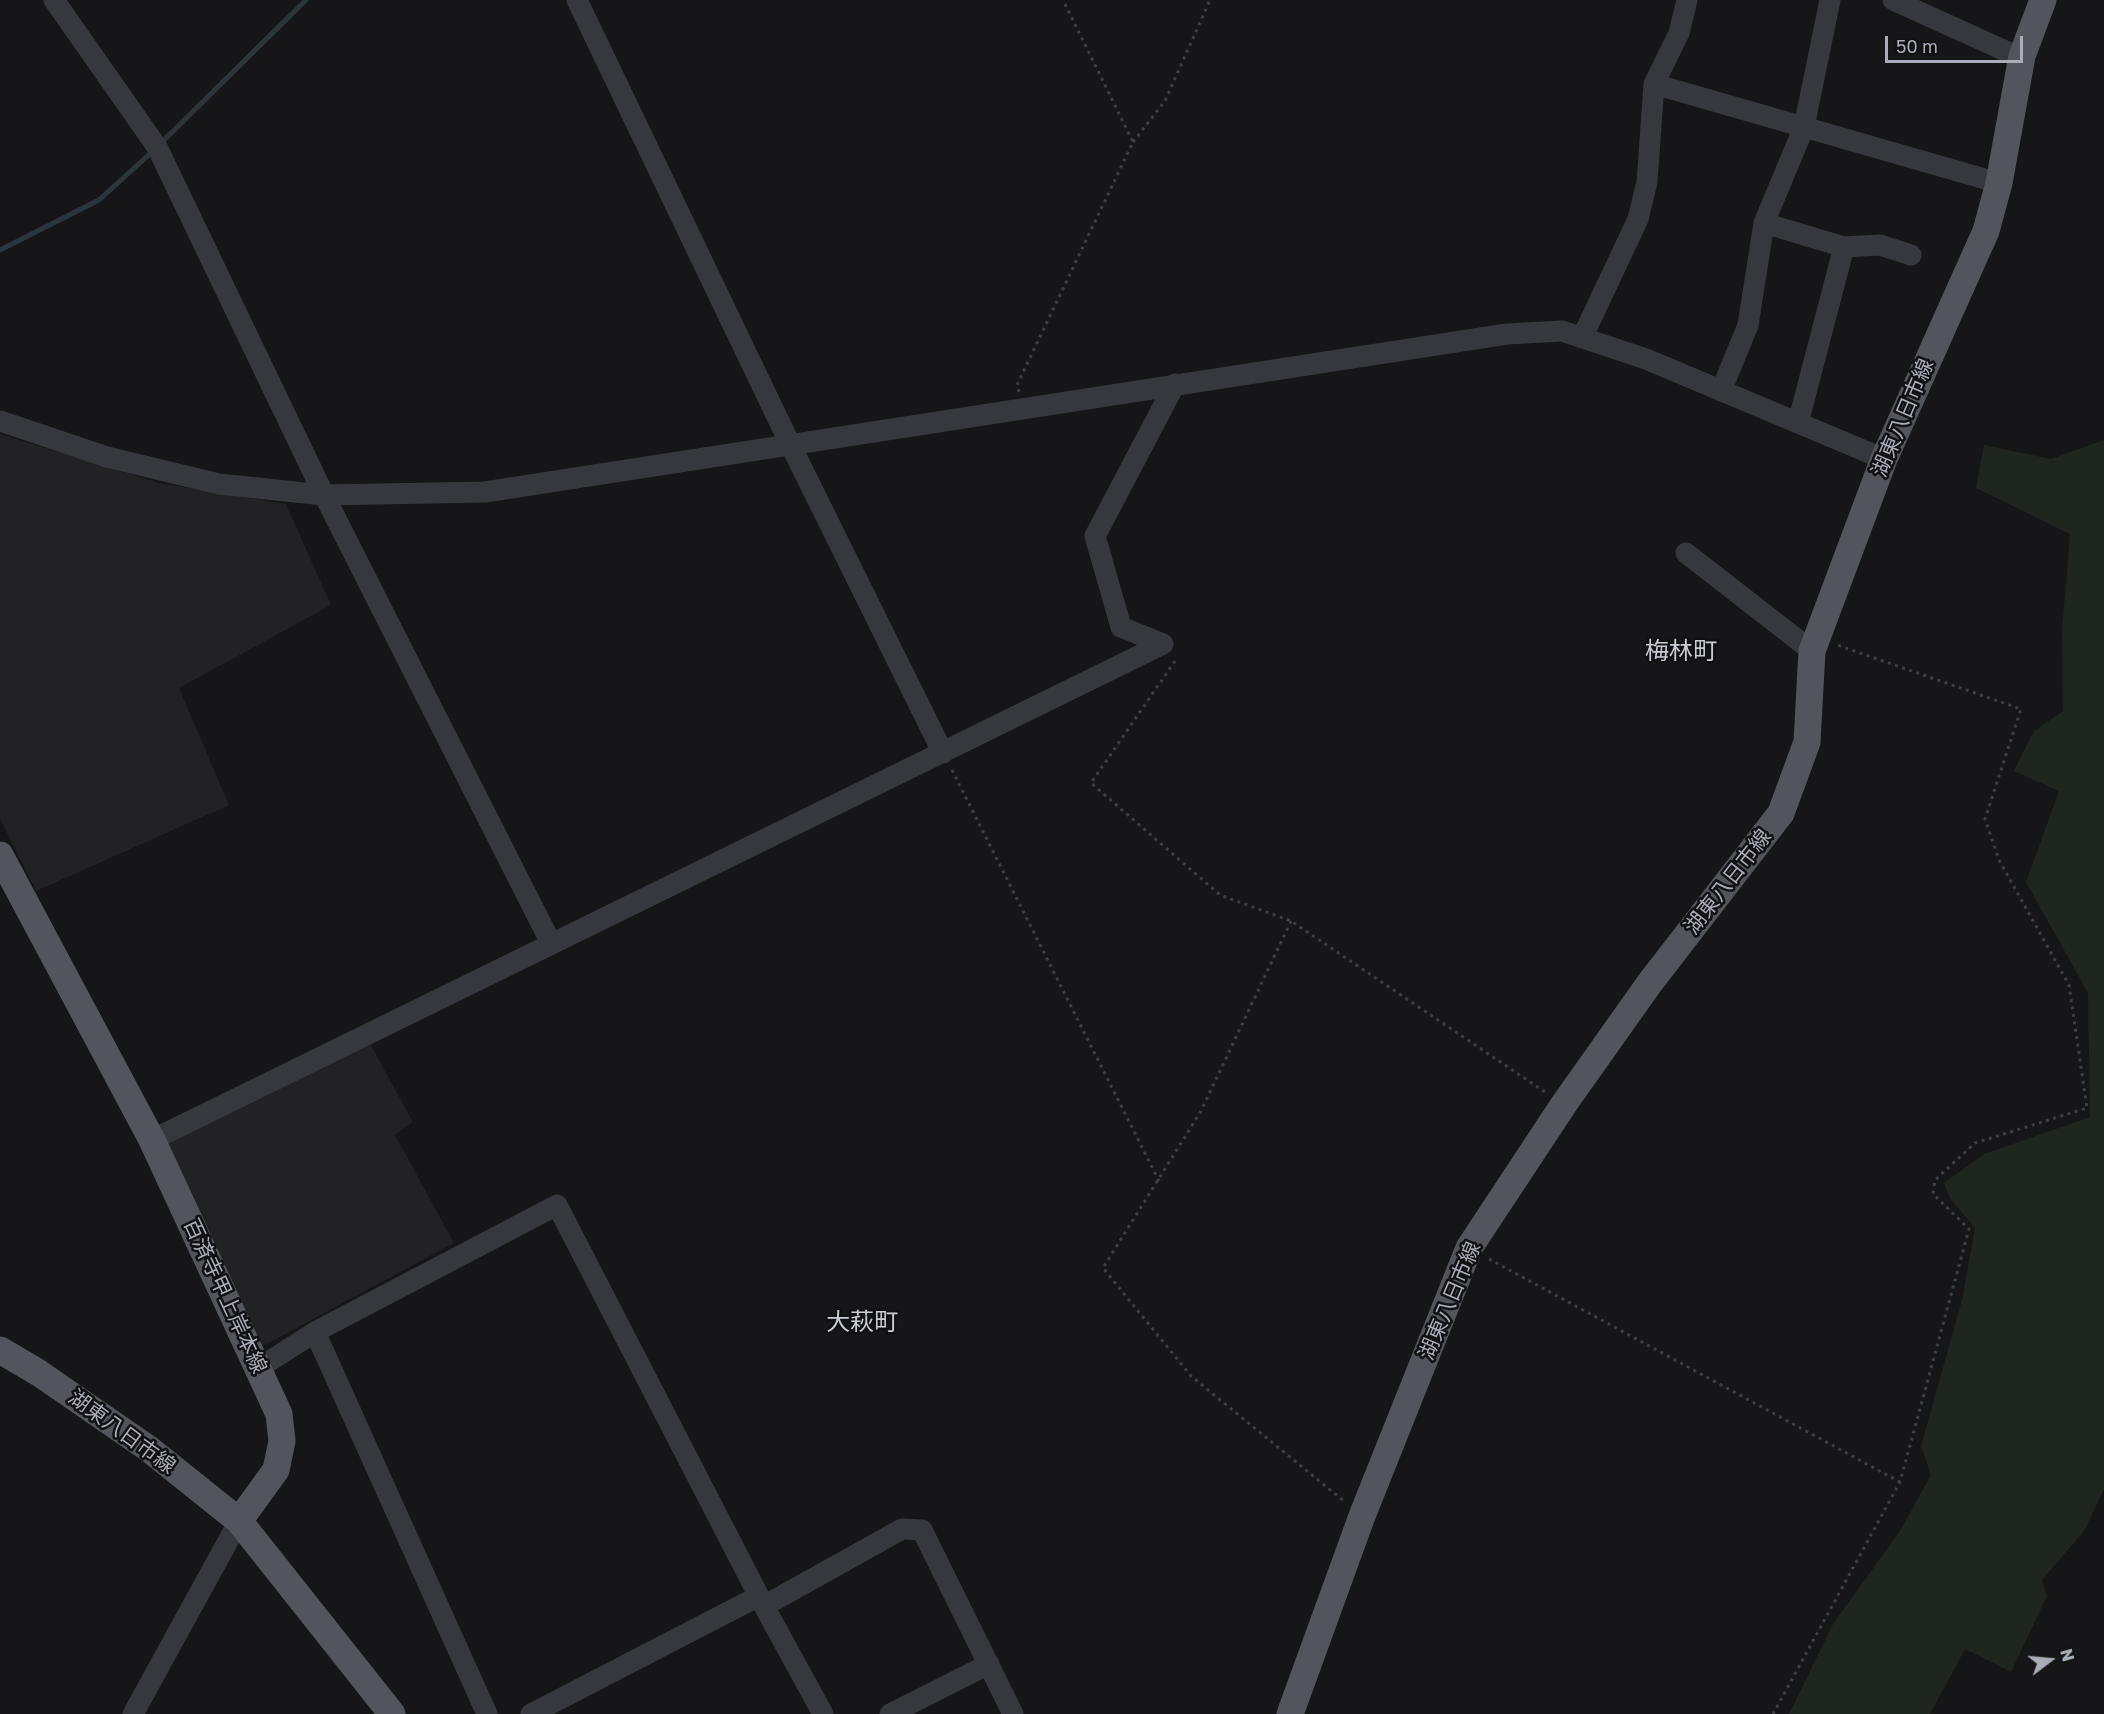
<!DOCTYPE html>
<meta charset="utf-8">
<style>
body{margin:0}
#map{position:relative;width:2104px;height:1714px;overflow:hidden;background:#161618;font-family:"Golos Text",sans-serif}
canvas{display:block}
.north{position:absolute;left:2020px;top:1630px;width:60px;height:60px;-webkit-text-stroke:4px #111113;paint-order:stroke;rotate:74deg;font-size:16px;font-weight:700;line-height:24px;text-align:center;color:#a8adb8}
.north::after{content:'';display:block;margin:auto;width:21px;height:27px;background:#a8adb8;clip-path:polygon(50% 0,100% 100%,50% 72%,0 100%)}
.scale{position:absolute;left:1885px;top:36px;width:138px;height:27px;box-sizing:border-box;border:3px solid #a8adb8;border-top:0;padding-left:8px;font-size:18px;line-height:21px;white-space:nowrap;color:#a8adb8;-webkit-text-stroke:4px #111113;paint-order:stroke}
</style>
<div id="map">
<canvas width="2104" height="1714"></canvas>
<div class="north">N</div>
<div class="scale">50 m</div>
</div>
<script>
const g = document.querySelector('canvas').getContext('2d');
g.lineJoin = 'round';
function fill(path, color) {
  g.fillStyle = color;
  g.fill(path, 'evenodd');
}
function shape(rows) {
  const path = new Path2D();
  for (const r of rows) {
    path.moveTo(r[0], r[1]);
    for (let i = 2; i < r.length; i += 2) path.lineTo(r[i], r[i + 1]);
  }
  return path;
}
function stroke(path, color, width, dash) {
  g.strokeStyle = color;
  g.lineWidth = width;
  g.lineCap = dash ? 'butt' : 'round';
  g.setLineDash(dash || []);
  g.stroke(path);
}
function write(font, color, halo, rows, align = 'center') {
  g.font = font + ' "Golos Text","Noto Sans JP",sans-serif';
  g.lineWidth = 5;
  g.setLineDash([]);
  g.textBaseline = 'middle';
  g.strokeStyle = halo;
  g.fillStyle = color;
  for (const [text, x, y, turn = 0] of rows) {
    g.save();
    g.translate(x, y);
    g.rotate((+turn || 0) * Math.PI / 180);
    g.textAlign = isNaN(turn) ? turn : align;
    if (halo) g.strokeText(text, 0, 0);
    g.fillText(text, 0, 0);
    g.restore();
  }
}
const built = shape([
 [0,434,159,483,286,504,331,605,179,688,229,805,36,891,0,819],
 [369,1042,413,1122,395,1135,454,1243,263,1346,167,1144]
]);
const green = shape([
 [2104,440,2104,1489,2085,1530,2042,1580,2047,1596,2011,1672,1965,1649,1930,1714,1789,1714,1833,1624,1900,1531,1931,1475,1921,1446,1962,1300,1975,1228,1950,1198,1944,1183,1984,1154,2090,1117,2088,993,2026,882,2059,791,2014,771,2034,731,2063,711,2062,630,2070,534,1976,488,1984,445,2051,459]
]);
const stream = shape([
 [160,144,306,0],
 [0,250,99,200,153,151]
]);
const path = shape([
 [1133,142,1165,101,1210,0],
 [1019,392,1017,385,1133,142,1063,0],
 [1175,661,1091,783,1220,895,1291,921,1545,1092],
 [952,770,1159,1181],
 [1291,921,1201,1111,1103,1268,1191,1376,1345,1502],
 [1489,1259,1900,1482],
 [1773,1714,1900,1482,1969,1229,1933,1194,1935,1180,1975,1143,2087,1108,2069,985,1999,860,1985,819,2021,709,1837,645]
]);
const minor = shape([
 [54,0,157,147,324,495,551,943],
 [577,0,791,446,943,753],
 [1893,0,2021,58,2022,56],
 [1654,84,1999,183],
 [1764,223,1844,247,1880,245,1911,255],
 [1582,338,1638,219,1647,182,1654,84,1679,33,1687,0],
 [1721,391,1748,325,1764,223,1804,127,1830,0],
 [0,421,107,457,219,484,324,495,485,492,1507,334,1562,331,1646,359,1884,459],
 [1798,423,1844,247],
 [1686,553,1812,651],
 [1163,644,1121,627,1095,536,1175,384],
 [152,1140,1163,644],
 [315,1332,487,1714],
 [259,1368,315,1332,557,1205,764,1606,823,1714],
 [764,1606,902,1529,922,1530,1013,1714],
 [133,1714,239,1521],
 [531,1714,759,1596],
 [890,1714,989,1664]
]);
const major = shape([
 [0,855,152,1140,279,1414,282,1441,276,1470,239,1521,392,1714],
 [0,1350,39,1373,149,1449,239,1521],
 [1290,1714,1362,1516,1469,1248,1564,1104,1649,984,1781,813,1807,742,1812,651,1884,459,1986,231,1999,183,2022,56,2043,0]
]);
const streetNames = [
 ["湖東八日市線",1903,418,-67],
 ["湖東八日市線",1728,882,-52],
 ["百済寺甲上岸本線",225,1296,65],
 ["湖東八日市線",1450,1301,-67],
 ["湖東八日市線",122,1432,36]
];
const quarterNames = [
 ["梅林町",1681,651],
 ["大萩町",862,1322]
];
fill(built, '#222225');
fill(green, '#1e261f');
stroke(stream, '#2c353c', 5);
stroke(path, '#3d3f44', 3, [3, 4.5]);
stroke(minor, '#37383d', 21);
stroke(major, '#53555c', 27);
write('21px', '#a8adb8', '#111113', streetNames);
write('24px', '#c9ccd4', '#111113', quarterNames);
</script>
